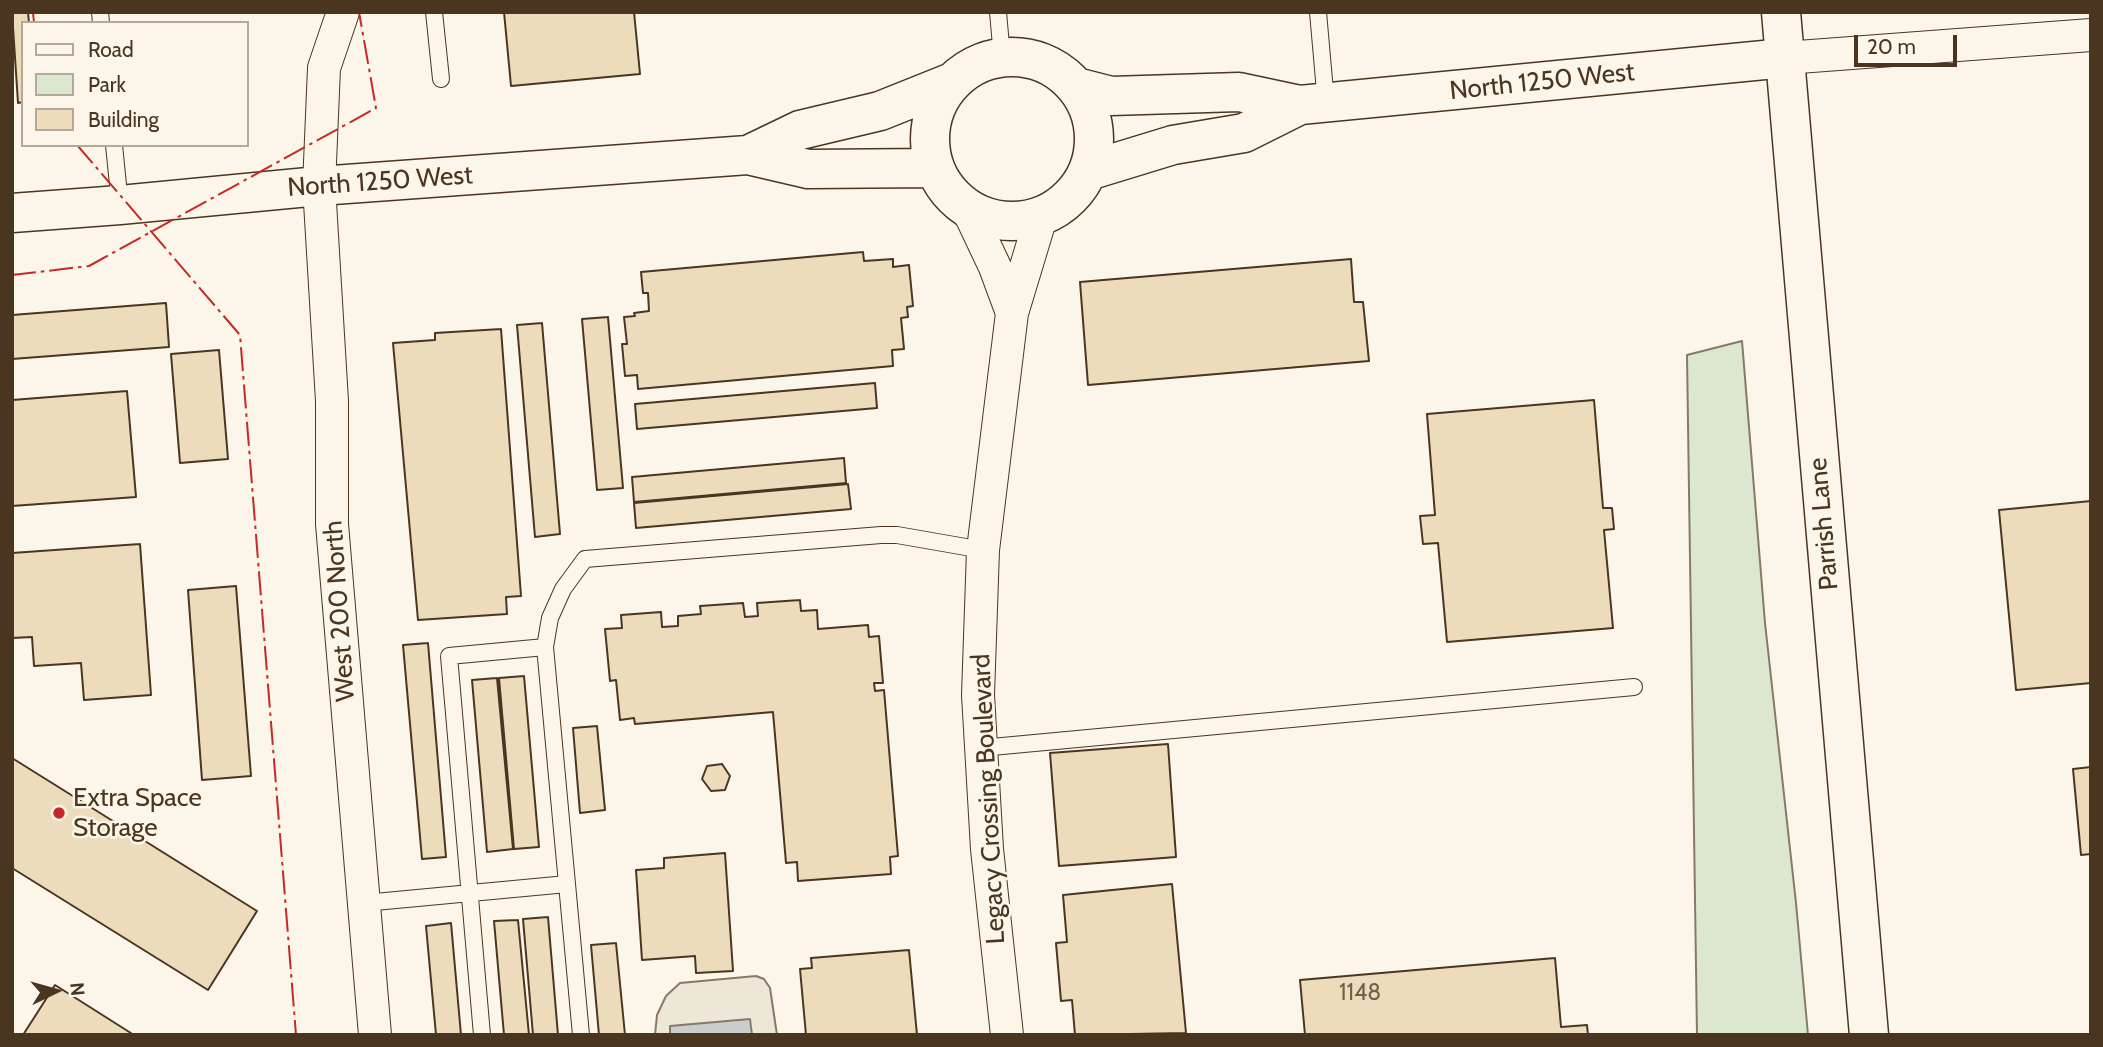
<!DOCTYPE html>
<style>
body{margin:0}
#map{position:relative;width:2103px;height:1047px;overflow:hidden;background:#fbf6e9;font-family:Cabin,sans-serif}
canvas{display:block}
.frame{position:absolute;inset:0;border:14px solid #4a3520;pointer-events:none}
.legend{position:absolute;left:21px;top:21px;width:228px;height:126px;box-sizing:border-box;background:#fbf6e9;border:2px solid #b4a999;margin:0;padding:9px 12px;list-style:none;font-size:21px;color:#4a3520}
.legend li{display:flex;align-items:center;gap:14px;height:35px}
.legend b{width:35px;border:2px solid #b4a999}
.north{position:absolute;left:21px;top:956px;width:70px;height:70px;-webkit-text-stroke:5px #fbf6e9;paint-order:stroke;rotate:85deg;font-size:19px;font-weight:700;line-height:28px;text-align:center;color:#4a3520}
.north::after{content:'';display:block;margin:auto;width:24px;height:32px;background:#4a3520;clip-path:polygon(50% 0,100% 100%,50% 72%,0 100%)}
.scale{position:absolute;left:1854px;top:35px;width:103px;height:32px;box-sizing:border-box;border:4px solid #4a3520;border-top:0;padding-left:9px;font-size:21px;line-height:24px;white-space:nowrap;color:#4a3520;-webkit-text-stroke:5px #fbf6e9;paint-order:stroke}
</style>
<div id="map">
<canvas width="2103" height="1047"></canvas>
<div class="frame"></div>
<ul class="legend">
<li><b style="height:9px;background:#fbf6e9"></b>Road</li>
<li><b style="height:19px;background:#dce7d0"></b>Park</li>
<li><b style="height:19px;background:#ecdcbc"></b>Building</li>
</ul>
<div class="north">N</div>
<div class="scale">20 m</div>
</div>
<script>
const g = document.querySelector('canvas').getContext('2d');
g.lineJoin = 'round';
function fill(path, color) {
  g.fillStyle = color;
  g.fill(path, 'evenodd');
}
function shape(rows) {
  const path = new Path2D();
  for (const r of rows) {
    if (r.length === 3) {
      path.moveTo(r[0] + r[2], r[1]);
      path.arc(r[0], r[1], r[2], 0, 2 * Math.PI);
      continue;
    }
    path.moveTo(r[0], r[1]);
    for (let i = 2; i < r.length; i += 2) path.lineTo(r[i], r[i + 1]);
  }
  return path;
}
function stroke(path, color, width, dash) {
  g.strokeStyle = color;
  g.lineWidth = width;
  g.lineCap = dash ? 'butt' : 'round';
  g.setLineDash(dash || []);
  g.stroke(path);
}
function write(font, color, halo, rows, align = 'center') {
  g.font = font + ' Cabin,sans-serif';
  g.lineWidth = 5;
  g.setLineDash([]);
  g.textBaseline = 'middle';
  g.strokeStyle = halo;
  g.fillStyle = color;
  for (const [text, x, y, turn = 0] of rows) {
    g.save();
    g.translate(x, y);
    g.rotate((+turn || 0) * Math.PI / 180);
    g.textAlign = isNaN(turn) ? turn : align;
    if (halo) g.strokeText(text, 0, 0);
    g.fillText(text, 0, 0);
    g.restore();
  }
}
const green = shape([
 [1742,341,1765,623,1796,903,1808,1035,1697,1035,1687,355,1742,341]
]);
const parking = shape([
 [756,976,764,979,770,988,777,1035,655,1035,657,1015,666,996,680,983,756,976]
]);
const water = shape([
 [750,1019,752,1035,670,1035,670,1026,750,1019]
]);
const building = shape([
 [12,12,28,12,29,23,23,23,23,102,18,103,12,12],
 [504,12,634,12,640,74,511,86,504,12],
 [863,252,864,261,893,259,893,267,909,265,913,306,907,307,908,317,901,318,904,349,892,350,893,366,638,389,637,375,625,376,622,344,627,344,624,317,635,316,634,313,649,311,648,293,643,293,641,272,863,252],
 [1351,259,1354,302,1363,302,1369,361,1088,385,1080,282,1351,259],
 [166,303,169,347,12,359,12,315,166,303],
 [608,317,623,488,597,490,582,319,608,317],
 [542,323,560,534,535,537,517,325,542,323],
 [501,329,521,596,506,597,507,614,418,620,393,343,435,340,435,333,501,329],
 [219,350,228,459,180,463,171,354,219,350],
 [875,383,877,408,637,429,635,404,875,383],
 [127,391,136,497,12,506,12,400,127,391],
 [1594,400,1603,508,1612,508,1614,529,1604,530,1613,628,1447,642,1438,543,1423,544,1420,516,1435,515,1427,414,1594,400],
 [844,458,846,483,634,502,632,477,844,458],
 [848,484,851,509,636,528,634,503,848,484],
 [2091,501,2091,683,2016,690,1999,510,2091,501],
 [140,544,151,695,84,700,81,663,34,666,32,637,12,638,12,553,140,544],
 [236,586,251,776,202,780,188,590,236,586],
 [800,600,801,611,817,610,818,629,868,625,869,637,879,636,883,683,874,683,875,691,884,690,898,856,890,857,891,874,798,881,797,862,786,863,773,712,635,724,634,718,620,720,616,680,610,681,605,629,622,628,621,615,661,612,662,627,678,626,678,616,701,614,700,606,743,603,745,617,758,616,757,603,800,600],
 [428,643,446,857,422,859,403,645,428,643],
 [524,676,539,847,514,849,499,678,524,676],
 [497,678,513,849,487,852,472,680,497,678],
 [597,726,605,810,580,813,573,728,597,726],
 [1168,744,1176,857,1059,866,1050,753,1168,744],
 [12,758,257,911,208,990,12,868,12,758],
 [722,764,730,776,725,790,711,791,702,779,707,766,722,764],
 [2091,767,2091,854,2081,855,2073,769,2091,767],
 [725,853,733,971,696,973,695,956,642,960,636,870,664,868,664,858,725,853],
 [1172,884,1186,1033,1075,1035,1072,1000,1061,1001,1056,943,1067,942,1063,895,1172,884],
 [548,917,558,1035,533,1035,523,919,548,917],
 [518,920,529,1035,504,1035,494,921,518,920],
 [451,923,461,1035,436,1035,426,926,451,923],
 [616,943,625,1035,599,1035,591,945,616,943],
 [909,950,917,1035,806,1035,800,969,812,968,811,958,909,950],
 [1555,958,1561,1027,1587,1025,1588,1035,1305,1035,1300,980,1555,958],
 [55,985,134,1035,23,1035,55,985]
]);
const service = shape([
 [100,12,101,23],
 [434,12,441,79],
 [998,12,1002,57],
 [1318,12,1326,103],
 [114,145,120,205],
 [981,748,1634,687],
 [567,884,581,1035],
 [364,903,567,884,545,647,550,618,563,589,585,559,881,535,897,535,983,550],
 [482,1035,449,656,545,647]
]);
const minor = shape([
 [343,12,324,68,319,186,332,401,332,524,375,1035],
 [1785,58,2091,35],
 [968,210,995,267,1012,313],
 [1007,1035,987,849,978,695,983,550,1012,313,1041,217]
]);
const tertiary = shape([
 [1012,139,82],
 [1076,87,1111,96,1239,92,1300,105,1785,58],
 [748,155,800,130,880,111,950,83],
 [1088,171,1173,145,1244,133,1300,105],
 [12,213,120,205,319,186,748,155,808,169,933,168]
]);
const secondary = shape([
 [1781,12,1869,1035]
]);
const power = shape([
 [33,12,34,23],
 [77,145,240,335,296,1035],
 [12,275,89,266,376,108,359,12]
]);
const markers = [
 [59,813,7,"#c62828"]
];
const numberNames = [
 ["1148",1360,993]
];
const streetNames = [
 ["North 1250 West",1542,82,-6],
 ["North 1250 West",380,182,-4],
 ["Parrish Lane",1824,524,-95],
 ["West 200 North",340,611,-94],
 ["Legacy Crossing Boulevard",989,799,-93]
];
const poiNames = [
 ["Extra Space",73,798],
 ["Storage",73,828]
];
fill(green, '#dce7d0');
stroke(green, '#887966', 2);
fill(parking, '#ede7d9');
stroke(parking, '#887966', 2);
fill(water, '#c9cecd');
stroke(water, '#887966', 2);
fill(building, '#ecdcbc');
stroke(building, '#4a3520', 2);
stroke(service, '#4a3520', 18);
stroke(minor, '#4a3520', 34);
stroke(tertiary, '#4a3520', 41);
stroke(secondary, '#4a3520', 41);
stroke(service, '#fbf6e9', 16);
stroke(minor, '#fbf6e9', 32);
stroke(tertiary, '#fbf6e9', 38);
stroke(secondary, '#fbf6e9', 38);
stroke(power, '#c62828', 2, [24, 5, 3.5, 5]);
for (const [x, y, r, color] of markers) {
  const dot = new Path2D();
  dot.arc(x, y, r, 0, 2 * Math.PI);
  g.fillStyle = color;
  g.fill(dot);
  stroke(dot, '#fbf6e9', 2.5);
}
write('23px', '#725f47', null, numberNames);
write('26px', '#4a3520', '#fbf6e9', streetNames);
write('26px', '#4a3520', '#fbf6e9', poiNames, 'left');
</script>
